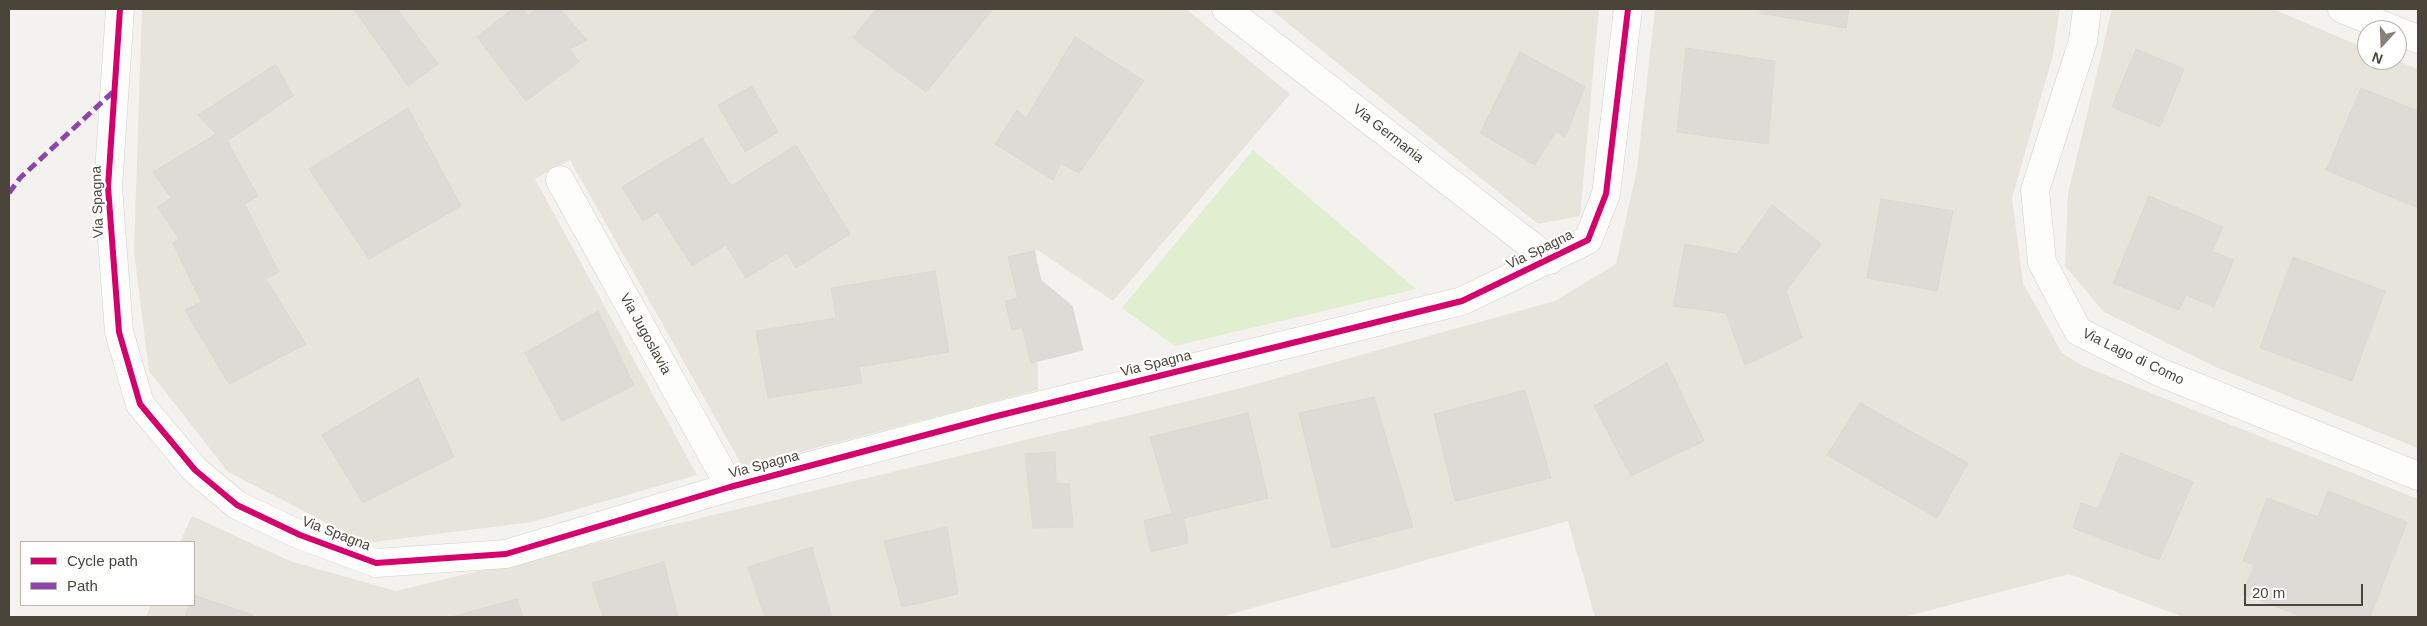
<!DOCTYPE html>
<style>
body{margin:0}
#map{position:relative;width:2427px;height:626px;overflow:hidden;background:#f4f2ee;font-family:Arial,sans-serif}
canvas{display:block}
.frame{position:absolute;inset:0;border:10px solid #4b4439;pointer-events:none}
.legend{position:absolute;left:20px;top:541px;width:175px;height:65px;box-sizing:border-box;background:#fff;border:1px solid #b7b4b0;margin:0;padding:6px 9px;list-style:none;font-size:15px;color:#4b4439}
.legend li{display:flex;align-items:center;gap:10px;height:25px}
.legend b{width:25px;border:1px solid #b7b4b0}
.north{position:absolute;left:2357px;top:20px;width:50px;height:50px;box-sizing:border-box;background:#fff;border:1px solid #b7b4b0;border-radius:50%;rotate:200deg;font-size:14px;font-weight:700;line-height:20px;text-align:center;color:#4b4439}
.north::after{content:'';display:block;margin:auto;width:18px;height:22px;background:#868178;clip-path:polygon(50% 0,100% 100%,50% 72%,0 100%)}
.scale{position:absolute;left:2244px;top:584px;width:119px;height:22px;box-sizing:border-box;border:2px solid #4b4439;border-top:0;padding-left:6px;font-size:15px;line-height:18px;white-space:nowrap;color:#4b4439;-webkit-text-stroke:4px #fff;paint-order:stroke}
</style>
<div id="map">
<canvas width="2427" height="626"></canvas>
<div class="frame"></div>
<ul class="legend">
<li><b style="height:6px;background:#d6006c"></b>Cycle path</li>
<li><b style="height:6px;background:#8e44ad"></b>Path</li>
</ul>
<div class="north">N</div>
<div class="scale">20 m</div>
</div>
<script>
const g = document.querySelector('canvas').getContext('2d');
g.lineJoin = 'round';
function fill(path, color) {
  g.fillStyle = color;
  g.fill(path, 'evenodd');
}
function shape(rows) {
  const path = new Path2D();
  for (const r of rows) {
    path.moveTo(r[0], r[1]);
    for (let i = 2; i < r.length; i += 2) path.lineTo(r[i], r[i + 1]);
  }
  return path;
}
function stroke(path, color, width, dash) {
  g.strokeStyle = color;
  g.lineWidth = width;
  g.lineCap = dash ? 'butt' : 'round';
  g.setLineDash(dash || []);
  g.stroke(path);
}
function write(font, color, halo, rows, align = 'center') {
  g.font = font + ' Arial,sans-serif';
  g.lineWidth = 4.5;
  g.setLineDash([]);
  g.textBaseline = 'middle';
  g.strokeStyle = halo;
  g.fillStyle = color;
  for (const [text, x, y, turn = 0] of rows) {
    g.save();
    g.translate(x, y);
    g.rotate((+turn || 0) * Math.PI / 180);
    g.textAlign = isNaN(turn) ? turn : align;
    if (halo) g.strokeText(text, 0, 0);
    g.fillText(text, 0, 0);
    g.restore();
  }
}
const residential = shape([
 [142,9,1186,9,1290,94,1113,301,1036,249,1038,390,743,467,570,160,535,179,697,475,532,522,366,543,228,472,149,371,134,251],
 [1270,9,1599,9,1580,216,1538,224],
 [1655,9,2060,9,2053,55,2012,198,2023,283,2062,353,2083,366,2418,499,2418,617,2183,617,2069,574,1904,617,1595,617,1568,521,1220,617,146,617,151,605,194,605,194,542,180,542,192,516,290,561,396,591,1238,389,1555,301,1616,264,1637,169],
 [2112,9,2273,9,2367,49,2367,60,2395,60,2418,69,2418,448,2218,368,2104,312,2065,266,2068,194]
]);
const green = shape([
 [1253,150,1416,289,1175,346,1122,308]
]);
const building = shape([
 [354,9,397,9,438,64,408,86,354,9],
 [512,9,523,9,528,16,535,9,560,9,587,40,570,49,579,62,526,101,477,37,512,9],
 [876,9,993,9,926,92,853,38,876,9],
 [1760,9,1849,9,1846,28,1760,13,1760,9],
 [1075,37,1144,81,1079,173,1061,163,1053,180,995,144,1017,110,1026,118,1075,37],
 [1686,48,1775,61,1768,144,1677,132,1686,48],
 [2136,49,2184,69,2160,127,2112,107,2136,49],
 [1520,52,1585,87,1565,137,1556,131,1535,165,1480,133,1520,52],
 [276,64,293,96,227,141,258,196,245,204,279,272,266,279,306,344,229,384,185,310,201,302,173,243,179,239,158,207,171,198,153,172,216,134,198,115,276,64],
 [752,86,778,132,745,152,718,105,752,86],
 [2361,88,2418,111,2418,208,2326,170,2361,88],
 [408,108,461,206,369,259,309,169,408,108],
 [702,138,731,186,796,145,850,234,796,268,787,253,746,278,726,245,692,266,658,212,643,221,622,187,702,138],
 [2149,196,2223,227,2212,251,2234,260,2214,307,2186,295,2179,310,2113,283,2149,196],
 [1881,199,1953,211,1937,291,1867,278,1881,199],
 [1772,205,1821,244,1786,291,1802,338,1745,365,1726,313,1673,306,1685,244,1737,254,1772,205],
 [1034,251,1041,280,1072,306,1083,350,1031,363,1022,327,1012,330,1005,301,1018,298,1008,257,1034,251],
 [2293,257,2385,291,2352,381,2260,348,2293,257],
 [935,271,949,352,859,367,862,383,768,398,756,331,836,318,831,288,935,271],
 [598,311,634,385,562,421,525,353,598,311],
 [1667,363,1704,441,1631,476,1594,406,1667,363],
 [418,378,454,457,363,503,322,435,418,378],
 [1525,390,1551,478,1455,501,1434,414,1525,390],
 [1374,397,1413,527,1332,548,1299,413,1374,397],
 [1860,403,1968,463,1937,518,1827,455,1860,403],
 [1248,413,1268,498,1184,518,1188,543,1151,552,1144,521,1172,513,1150,437,1248,413],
 [1055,452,1056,483,1069,484,1073,527,1033,528,1025,454,1055,452],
 [2121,453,2193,482,2159,560,2073,528,2081,503,2098,509,2121,453],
 [2328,491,2407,522,2370,617,2303,617,2243,594,2254,565,2243,561,2267,498,2318,517,2328,491],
 [947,527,958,594,902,607,884,541,947,527],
 [812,547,832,617,765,617,748,567,812,547],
 [664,562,678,617,603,617,592,583,664,562],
 [194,595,253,615,252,617,185,617,189,605,194,605,194,595],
 [517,599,523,617,451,617,517,599]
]);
const minor = shape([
 [120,9,108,187,119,332,140,404,195,470,237,505,300,535,376,563,506,554,730,487,993,417,1462,301,1588,240,1606,194,1628,9],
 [1226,9,1550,260],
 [2087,9,2083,41,2035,190,2042,262,2078,331,2159,372,2418,476],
 [2342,9,2395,30],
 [2397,31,2418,39],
 [560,180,730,487]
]);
const quiet = shape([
 [9,193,20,178,114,91]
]);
const cycleway = shape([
 [120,9,108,187,119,332,140,404,195,470,237,505,300,535,376,563,506,554,730,487,993,417,1462,301,1588,240,1606,194,1628,9]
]);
const streetNames = [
 ["Via Germania",1388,134,38],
 ["Via Spagna",98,202,-92],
 ["Via Spagna",1540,250,-26],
 ["Via Jugoslavia",645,334,61],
 ["Via Lago di Como",2133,357,26],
 ["Via Spagna",1156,364,-14],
 ["Via Spagna",764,465,-15],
 ["Via Spagna",336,534,21]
];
fill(residential, '#e7e4dc');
fill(green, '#e1eecf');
fill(building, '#dedbd6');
stroke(building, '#dcd9d4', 1);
stroke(minor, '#d2d0cb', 29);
stroke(minor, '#fdfdfc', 28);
stroke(quiet, '#8e44ad', 5, [10, 5]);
stroke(cycleway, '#d6006c', 6);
write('14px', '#4b4439', '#fff', streetNames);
</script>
